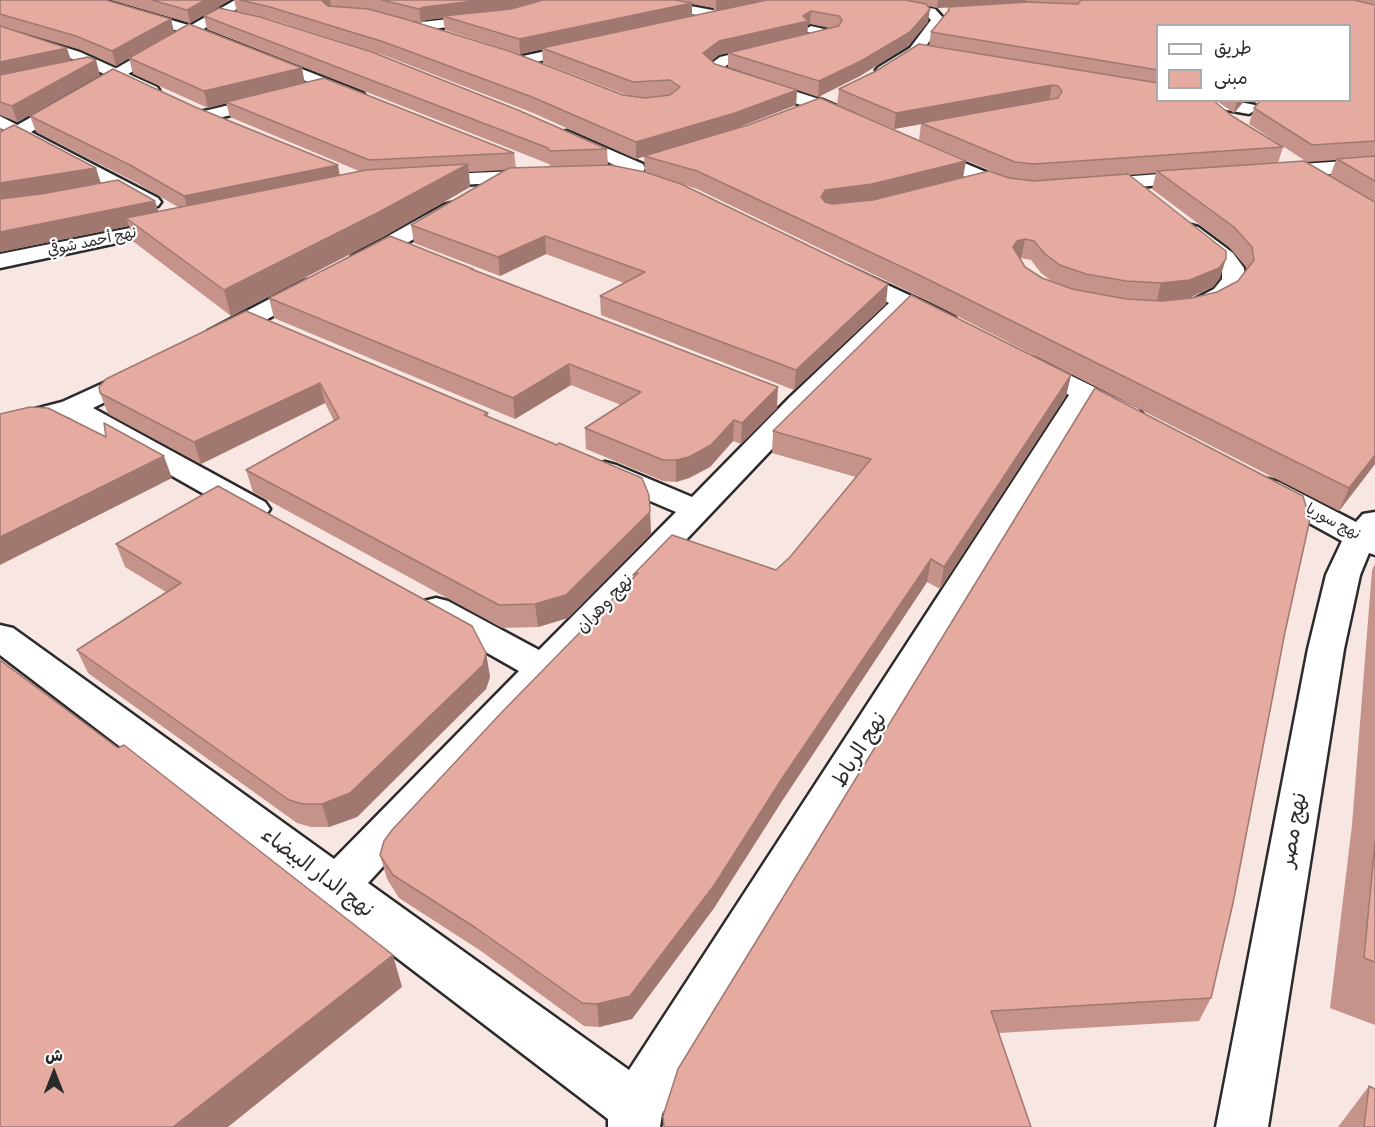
<!DOCTYPE html>
<meta charset="utf-8">
<style>
body{margin:0}
#map{position:relative;width:1375px;height:1127px;overflow:hidden;background:#f7e6e2;font-family:"Patrick Hand","Playpen Sans Arabic",sans-serif}
canvas{display:block}
.legend{position:absolute;left:1156px;top:24px;width:195px;height:78px;box-sizing:border-box;background:#fff;border:2px solid #aaa;margin:0;padding:8px 10px;list-style:none;font-size:18px;color:#2b2b2b}
.legend li{display:flex;align-items:center;gap:12px;height:30px}
.legend b{width:30px;border:2px solid #aaa}
.north{position:absolute;left:24px;top:1043px;width:60px;height:60px;-webkit-text-stroke:4px #fff;paint-order:stroke;rotate:0deg;font-size:16px;font-weight:700;line-height:24px;text-align:center;color:#2b2b2b}
.north::after{content:'';display:block;margin:auto;width:21px;height:27px;background:#2b2b2b;clip-path:polygon(50% 0,100% 100%,50% 72%,0 100%)}
</style>
<div id="map">
<canvas width="1375" height="1127"></canvas>
<ul class="legend">
<li><b style="height:8px;background:#fff"></b>طريق</li>
<li><b style="height:16px;background:#e5aba0"></b>مبنى</li>
</ul>
<div class="north">ش</div>
</div>
<script>
const g = document.querySelector('canvas').getContext('2d');
g.lineJoin = 'round';
function shape(rows) {
  const path = new Path2D();
  for (const r of rows) {
    path.moveTo(r[0], r[1]);
    for (let i = 2; i < r.length; i += 2) path.lineTo(r[i], r[i + 1]);
  }
  return path;
}
function stroke(path, color, width, dash) {
  g.strokeStyle = color;
  g.lineWidth = width;
  g.lineCap = dash ? 'butt' : 'round';
  g.setLineDash(dash || []);
  g.stroke(path);
}
function fill(path, color) {
  g.fillStyle = color;
  g.fill(path, 'evenodd');
}
function write(font, color, halo, rows, align = 'center') {
  g.font = font + ' "Patrick Hand","Playpen Sans Arabic",sans-serif';
  g.lineWidth = 4.5;
  g.setLineDash([]);
  g.textBaseline = 'middle';
  g.strokeStyle = halo;
  g.fillStyle = color;
  for (const [text, x, y, turn = 0] of rows) {
    g.save();
    g.translate(x, y);
    g.rotate((+turn || 0) * Math.PI / 180);
    g.textAlign = isNaN(turn) ? turn : align;
    if (halo) g.strokeText(text, 0, 0);
    g.fillText(text, 0, 0);
    g.restore();
  }
}
const street = shape([
 [82,0,103,0,195,27,363,93,365,96,357,101,351,99,185,33,84,3,82,0],
 [552,0,572,0,571,3,512,20,413,31,406,27,413,23,511,12,552,0],
 [643,0,658,0,723,12,730,16,723,20,643,5,643,0],
 [861,0,888,0,930,8,935,9,945,20,920,54,884,75,879,73,876,70,879,67,910,48,931,20,926,15,868,4,861,0],
 [811,26,837,32,839,35,837,38,730,63,723,68,825,101,855,114,858,118,855,122,843,122,813,109,716,77,705,68,720,57,814,35,804,30,811,26],
 [0,27,80,52,157,87,159,90,151,95,145,93,70,58,0,36,0,27],
 [587,42,594,46,592,49,519,66,511,61,514,58,587,42],
 [271,95,277,96,279,100,277,104,206,121,200,120,197,116,200,112,271,95],
 [1191,100,1230,100,1255,105,1257,109,1249,114,1199,105,1191,100],
 [0,116,158,198,161,202,158,206,144,206,0,128,0,116],
 [567,131,643,164,645,168,643,172,629,172,561,140,558,136,561,132,567,131],
 [924,146,1005,180,1024,185,1027,189,1024,193,1017,195,992,189,917,156,915,152,917,148,924,146],
 [1375,159,1375,171,1272,178,1265,176,1262,172,1265,168,1272,166,1375,159],
 [539,170,546,172,549,176,546,180,426,187,419,185,416,181,419,177,426,175,539,170],
 [1200,171,1207,173,1210,177,1207,181,1093,191,1086,189,1083,185,1086,181,1093,179,1200,171],
 [451,203,458,205,461,209,458,213,368,266,360,268,352,266,349,261,352,256,444,205,451,203],
 [175,219,182,221,185,225,182,229,0,268,0,254,175,219],
 [1191,225,1198,227,1233,253,1244,268,1245,280,1230,299,1210,310,1192,314,1184,312,1180,307,1184,302,1195,299,1214,289,1222,279,1222,269,1217,263,1180,231,1184,227,1191,225],
 [849,267,954,316,957,321,954,326,945,328,908,312,809,410,556,677,368,883,629,1070,1069,395,1019,369,1015,364,1019,359,1028,356,1037,359,1139,409,1143,415,1139,421,1129,423,1089,406,662,1114,660,1127,608,1127,608,1119,0,655,0,625,13,628,334,859,519,671,424,617,419,609,424,601,436,598,448,601,539,650,676,512,594,477,590,471,594,465,605,462,616,465,692,497,789,398,889,303,841,279,838,274,841,269,849,267],
 [312,279,320,281,324,286,320,291,226,341,217,343,208,341,205,336,208,331,304,281,312,279],
 [141,366,150,368,154,374,150,380,93,408,265,502,270,509,265,516,254,518,243,516,68,417,0,434,0,418,62,402,141,366],
 [1268,479,1279,482,1356,522,1363,514,1375,512,1375,555,1369,553,1360,575,1344,649,1268,1127,1216,1127,1308,649,1326,575,1342,541,1257,494,1253,488,1257,482,1268,479]
]);
const secondary = shape([
 [235,0,252,0,6,147,0,148,0,135,235,0]
]);
const wall = shape([
 [0,0,171,19,174,32,305,83,514,153,516,168,551,167,549,164,207,29,204,16,607,149,608,165,645,172,644,156,636,159,533,113,386,56,273,20,237,12,234,0,1375,0,1375,464,1339,511,914,294,697,189,682,184,886,304,794,390,601,315,600,296,624,283,546,254,500,276,414,243,411,225,507,170,469,172,470,187,383,237,231,316,134,242,129,226,0,252,0,127,2,131,96,168,101,183,158,211,178,207,135,182,36,132,30,116,340,175,359,171,230,117,226,103,208,108,133,74,129,58,116,66,81,50,0,26],
 [692,4,713,8,715,11,692,16],
 [928,6,937,8,948,7,948,11,931,32,929,46,839,89,837,105,894,129,921,124,919,140,1003,176,963,177,734,129,796,105,797,90,818,97,860,76,908,46,928,22],
 [443,18,445,30,520,54,542,49,543,63,629,96,623,95,407,19,421,23,426,20],
 [810,24,830,28,807,34,808,25],
 [1158,26,1350,100,1254,108,1249,124,1307,162,1336,160,1330,176,1278,163,1283,147,1232,116,1158,100],
 [728,53,728,67,784,85,715,64,711,61,719,55],
 [1156,173,1152,189,1228,246,1246,267,1246,270,1238,281,1217,292,1187,299,1213,287,1220,278,1129,175],
 [1020,258,1031,260,1041,273,1054,283,1042,278,1025,267],
 [111,0,230,0,190,23],
 [0,26,71,60,100,75,17,122,0,115],
 [1215,100,1245,100,1234,113],
 [473,270,777,408,741,444,733,441,710,467,689,478,676,482,663,481,586,449,585,428,621,405,571,385,515,419,274,318,269,298],
 [246,311,488,413,488,417,650,512,651,534,568,618,538,627,502,628,253,492,246,470,334,421,325,403,201,464,108,414,100,393],
 [1071,375,1066,396,940,589,927,582,782,801,714,908,632,1019,599,1027,584,1026,481,951,399,898,387,879,380,855,634,578,633,575,776,570,790,557,856,477,772,453,773,431],
 [116,544,486,653,490,677,486,689,357,817,329,827,311,827,297,823,88,673,77,650,166,592,125,567],
 [1375,564,1375,1025,1330,1008,1352,825,1372,570],
 [1285,632,1211,998,1199,1021,999,1033,664,1127],
 [1369,1086,1375,1127,1338,1127]
]);
const shadedWall = shape([
 [205,0,230,0,190,23,187,10],
 [320,0,330,0,331,7,322,12],
 [482,0,544,0,511,10,443,16,443,18,426,20,421,23,419,9,424,7],
 [716,0,768,0,716,11],
 [938,0,1026,0,1026,3,937,8],
 [692,3,692,16,520,54,519,39],
 [930,9,928,22,908,46,860,76,818,97,819,81],
 [811,11,810,24,808,25,807,34,719,55,703,68,703,53,719,41,803,16],
 [171,19,174,32,116,66,112,51],
 [67,48,72,63,0,78,0,62],
 [96,60,100,75,17,122,12,106],
 [302,68,305,84,208,108,204,91],
 [1052,85,1049,101,894,129,896,113],
 [797,90,796,105,734,129,636,159,636,142],
 [1237,100,1245,100,1234,113],
 [966,161,963,178,871,202,824,208,821,197,825,190],
 [468,164,470,187,383,237,231,316,224,290],
 [338,165,341,182,189,214,184,196],
 [96,168,101,185,0,202,0,183],
 [155,201,161,219,126,218,129,226,0,252,0,232],
 [545,236,546,254,500,276,498,257],
 [1025,239,1021,258,1013,260,1013,247,1017,241],
 [1226,259,1220,278,1213,287,1184,300,1156,303,1161,283],
 [888,284,886,304,794,390,796,370],
 [569,364,571,385,515,419,513,398],
 [1071,375,1066,396,940,589,944,567],
 [320,383,325,403,201,464,194,442],
 [778,387,777,408,741,444,742,423],
 [734,420,733,441,710,467,689,478,676,482,676,460],
 [1375,455,1375,464,1339,511,1349,488],
 [164,456,172,478,0,565,0,537],
 [650,512,651,534,568,618,538,627,535,604],
 [931,559,927,582,782,801,714,908,632,1019,599,1027,597,1004,783,777],
 [486,653,490,677,486,689,357,817,329,827,322,804],
 [393,955,402,987,228,1127,173,1127]
]);
const building = shape([
 [0,0,106,0,171,19,112,51,76,36,0,14,0,0],
 [152,0,205,0,187,10,152,0],
 [240,0,321,0,328,6,368,9,405,19,512,52,623,95,645,98,670,95,680,87,670,80,633,82,542,48,767,0,905,0,926,4,930,9,910,32,861,61,819,81,728,53,839,26,842,20,839,16,811,11,803,16,808,21,719,41,703,53,715,64,797,90,735,113,636,142,532,97,384,42,270,7,240,0],
 [382,0,482,0,424,7,419,9,382,0],
 [543,0,675,0,692,3,519,39,443,16,511,9,543,0],
 [1081,0,1354,0,1375,5,1375,141,1312,145,1254,108,1261,100,1350,100,1350,26,1158,26,1158,70,931,32,949,10,948,7,1028,2,1078,4,1081,0],
 [219,8,260,17,372,52,518,110,607,149,550,151,548,148,204,16,219,8],
 [189,24,302,68,204,91,129,58,189,24],
 [0,26,67,48,0,62,0,26],
 [919,44,1158,83,1158,100,1213,100,1232,116,1283,147,1034,164,1015,162,921,123,1058,98,1062,91,1058,86,1052,85,896,113,839,89,876,71,919,44],
 [88,57,96,60,12,106,0,102,0,75,88,57],
 [113,69,195,107,338,165,184,196,130,165,30,116,113,69],
 [324,78,514,153,369,160,226,102,324,78],
 [820,98,966,161,872,184,825,190,821,197,825,202,832,204,873,200,989,171,1009,178,1034,181,1128,174,1226,251,1226,259,1219,268,1190,280,1161,283,1126,281,1086,274,1060,265,1045,254,1034,241,1025,239,1017,241,1013,247,1025,267,1042,278,1072,289,1126,299,1162,301,1192,298,1217,292,1238,281,1254,260,1252,247,1234,227,1157,171,1304,161,1375,202,1375,455,1349,488,917,274,697,171,644,156,748,125,820,98],
 [14,125,96,168,0,183,0,132,14,125],
 [1375,156,1375,181,1337,159,1375,156],
 [468,164,379,212,224,290,126,218,366,170,468,164],
 [610,165,645,172,681,184,888,284,796,370,600,296,645,272,545,236,498,257,411,225,509,168,610,165],
 [118,180,155,201,0,232,0,199,41,194,118,180],
 [390,236,473,269,471,269,778,387,742,423,734,420,711,445,689,457,676,460,663,460,585,428,641,392,569,364,513,398,269,298,390,236],
 [911,295,1071,375,944,567,931,559,783,777,715,884,630,996,597,1004,582,1003,476,928,393,875,380,855,384,841,392,830,502,712,638,573,633,575,672,535,776,570,790,557,871,459,773,431,911,295],
 [246,311,488,413,484,415,557,445,559,443,642,478,649,495,650,512,566,595,535,604,499,605,246,470,339,418,320,383,194,442,100,393,99,387,106,379,246,311],
 [1095,388,1303,496,1310,519,1285,632,1233,903,1211,998,991,1011,1031,1127,664,1127,663,1116,678,1069,1095,388],
 [30,407,48,408,106,437,104,423,164,456,0,537,0,414,30,407],
 [218,486,472,626,486,653,483,665,350,793,322,804,303,804,289,800,77,650,181,583,116,544,218,486],
 [0,660,118,748,124,745,393,955,173,1127,0,1127,0,660],
 [1375,842,1375,962,1364,958,1375,842],
 [1369,1086,1375,1089,1375,1127,1364,1127,1369,1086]
]);
const farStreetnames = [
 ["نهج أحمد شوقي",92,242,-12],
 ["نهج سوريا",1333,522,28]
];
const streetNames = [
 ["نهج وهران",605,604,-46]
];
const nearStreetnames = [
 ["نهج الرباط",860,750,-58],
 ["نهج مصر",1294,830,-80],
 ["نهج الدار البيضاء",317,873,37]
];
stroke(street, '#2b2b2b', 5);
stroke(secondary, '#2b2b2b', 5);
fill(street, '#fff');
fill(secondary, '#fff');
fill(wall, '#c5938a');
fill(shadedWall, '#a07870');
fill(building, '#e5aba0');
stroke(building, '#a07870', 1.5);
write('15px', '#2b2b2b', '#fff', farStreetnames);
write('18px', '#2b2b2b', '#fff', streetNames);
write('21px', '#2b2b2b', '#fff', nearStreetnames);
</script>
